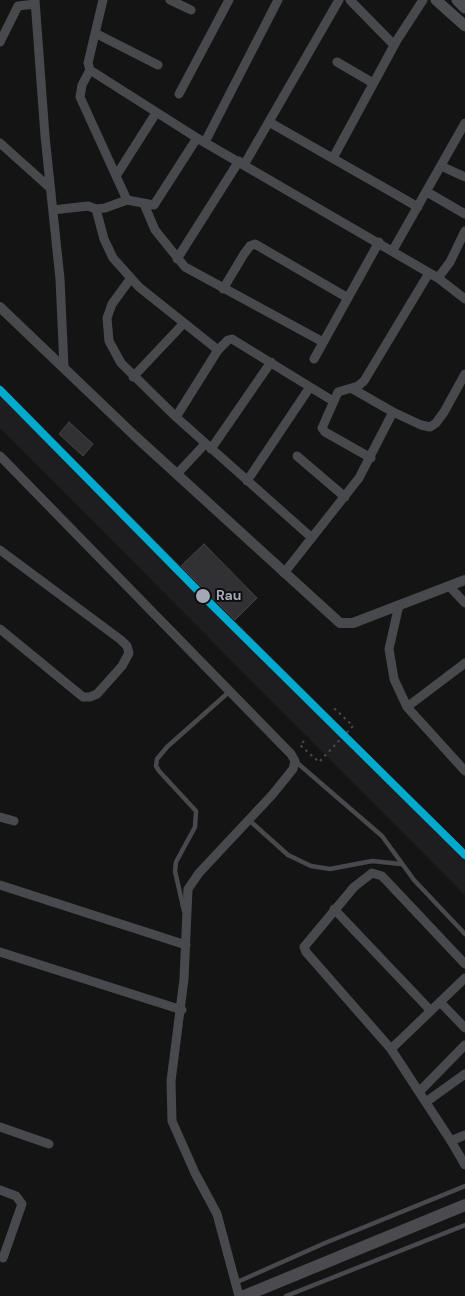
<!DOCTYPE html>
<style>
body{margin:0}
canvas{display:block;background:#141414}
</style>
<canvas width="465" height="1296"></canvas>
<script>
const g = document.querySelector('canvas').getContext('2d');
g.lineJoin = 'round';
function fill(path, color) {
  g.fillStyle = color;
  g.fill(path, 'evenodd');
}
function shape(rows) {
  const path = new Path2D();
  for (const r of rows) {
    path.moveTo(r[0], r[1]);
    for (let i = 2; i < r.length; i += 2) path.lineTo(r[i], r[i + 1]);
  }
  return path;
}
function stroke(path, color, width, dash) {
  g.strokeStyle = color;
  g.lineWidth = width;
  g.lineCap = dash ? 'butt' : 'round';
  g.setLineDash(dash || []);
  g.stroke(path);
}
function write(font, color, halo, rows, align = 'center') {
  g.font = font + ' "DM Sans",sans-serif';
  g.lineWidth = 4;
  g.setLineDash([]);
  g.textBaseline = 'middle';
  g.strokeStyle = halo;
  g.fillStyle = color;
  for (const [text, x, y, turn = 0] of rows) {
    g.save();
    g.translate(x, y);
    g.rotate((+turn || 0) * Math.PI / 180);
    g.textAlign = isNaN(turn) ? turn : align;
    if (halo) g.strokeText(text, 0, 0);
    g.fillText(text, 0, 0);
    g.restore();
  }
}
const built = shape([
 [0,384,465,851,465,895,0,428]
]);
const building = shape([
 [69,422,93,444,83,456,59,434,69,422],
 [204,544,257,598,235,620,181,566,204,544]
]);
const path = shape([
 [304,741,300,745,319,762,353,726,335,709,332,712]
]);
const service = shape([
 [295,761,382,836,414,880,465,934],
 [249,820,288,855,311,866,330,869,372,861,401,864],
 [184,911,175,871,176,862,195,827,196,811,159,771,156,766,157,759,167,747,230,691],
 [235,1283,325,1243,465,1186],
 [286,1296,465,1225]
]);
const minor = shape([
 [35,0,45,136,60,279,64,367],
 [103,0,88,63,90,70,197,138],
 [170,0,191,10],
 [350,0,394,45],
 [95,33,158,65],
 [0,42,18,6,35,4],
 [337,62,373,83],
 [90,70,82,85,80,97,127,200],
 [179,94,229,0],
 [269,122,418,207],
 [205,142,278,0],
 [0,143,49,187],
 [333,158,397,40,423,0],
 [244,165,339,0],
 [441,166,465,177],
 [116,176,156,113],
 [427,192,465,214],
 [144,204,155,230,185,267,323,342],
 [96,209,104,239,113,258,139,287,218,350],
 [53,210,88,206,96,209,105,208,127,200,154,205,197,138,438,278,450,262,465,231],
 [393,250,465,123],
 [177,259,239,161],
 [131,278,112,304,107,318,109,341,121,363,176,417,312,538],
 [438,278,465,299],
 [223,289,244,254,250,246,255,244,348,298],
 [314,359,379,242],
 [133,377,184,323],
 [351,388,393,412,421,425,430,427,436,423,444,412,465,374],
 [176,417,218,350,228,340,232,339,333,401],
 [211,449,271,362],
 [0,456,291,754,295,761,293,769,272,795,199,873,188,889,184,979,171,1081,172,1121,195,1173,217,1214,239,1296],
 [297,456,345,497],
 [371,458,325,432,322,428,338,392,358,386,364,381,429,273],
 [177,474,205,444],
 [247,481,310,387],
 [0,550,121,640,127,646,129,653,122,666,97,694,90,697,83,697,0,629],
 [284,573,359,478,393,412],
 [449,586,465,603],
 [399,605,389,649,394,679,407,707,465,771],
 [407,707,465,663],
 [0,817,14,821],
 [0,885,186,945],
 [334,909,431,1011],
 [0,952,182,1010],
 [440,1002,465,1028],
 [391,1049,465,978],
 [419,1092,465,1045],
 [426,1102,465,1074],
 [0,1127,49,1144],
 [465,1135,451,1141,465,1165],
 [451,1141,391,1049,306,952,304,947,354,887,372,873,382,876,465,964],
 [0,1190,16,1196,22,1204,3,1258]
]);
const tertiary = shape([
 [0,307,135,436,340,623,353,623,465,580]
]);
const secondary = shape([
 [436,0,465,26],
 [457,0,465,8]
]);
const primary = shape([
 [244,1296,465,1205]
]);
const rail1 = shape([
 [0,390,215,608,465,855]
]);
const markers = [
 [203,596,8,"#a3a7b6"]
];
const stopNames = [
 ["Rau",216,596]
];
fill(built, '#1e1e20');
fill(building, '#313133');
stroke(building, '#424348', 1);
stroke(path, '#494a4f', 2, [2.5, 4]);
stroke(service, '#48494d', 4.5);
stroke(minor, '#48494d', 9);
stroke(tertiary, '#48494d', 10);
stroke(secondary, '#4b4d51', 11);
stroke(primary, '#4a4a4f', 12);
stroke(rail1, '#00a9ce', 8);
for (const [x, y, r, color] of markers) {
  const dot = new Path2D();
  dot.arc(x, y, r, 0, 2 * Math.PI);
  g.fillStyle = color;
  g.fill(dot);
  stroke(dot, '#0e0e10', 2);
}
write('bold 14px', '#a3a7b6', '#0e0e10', stopNames, 'left');
</script>
